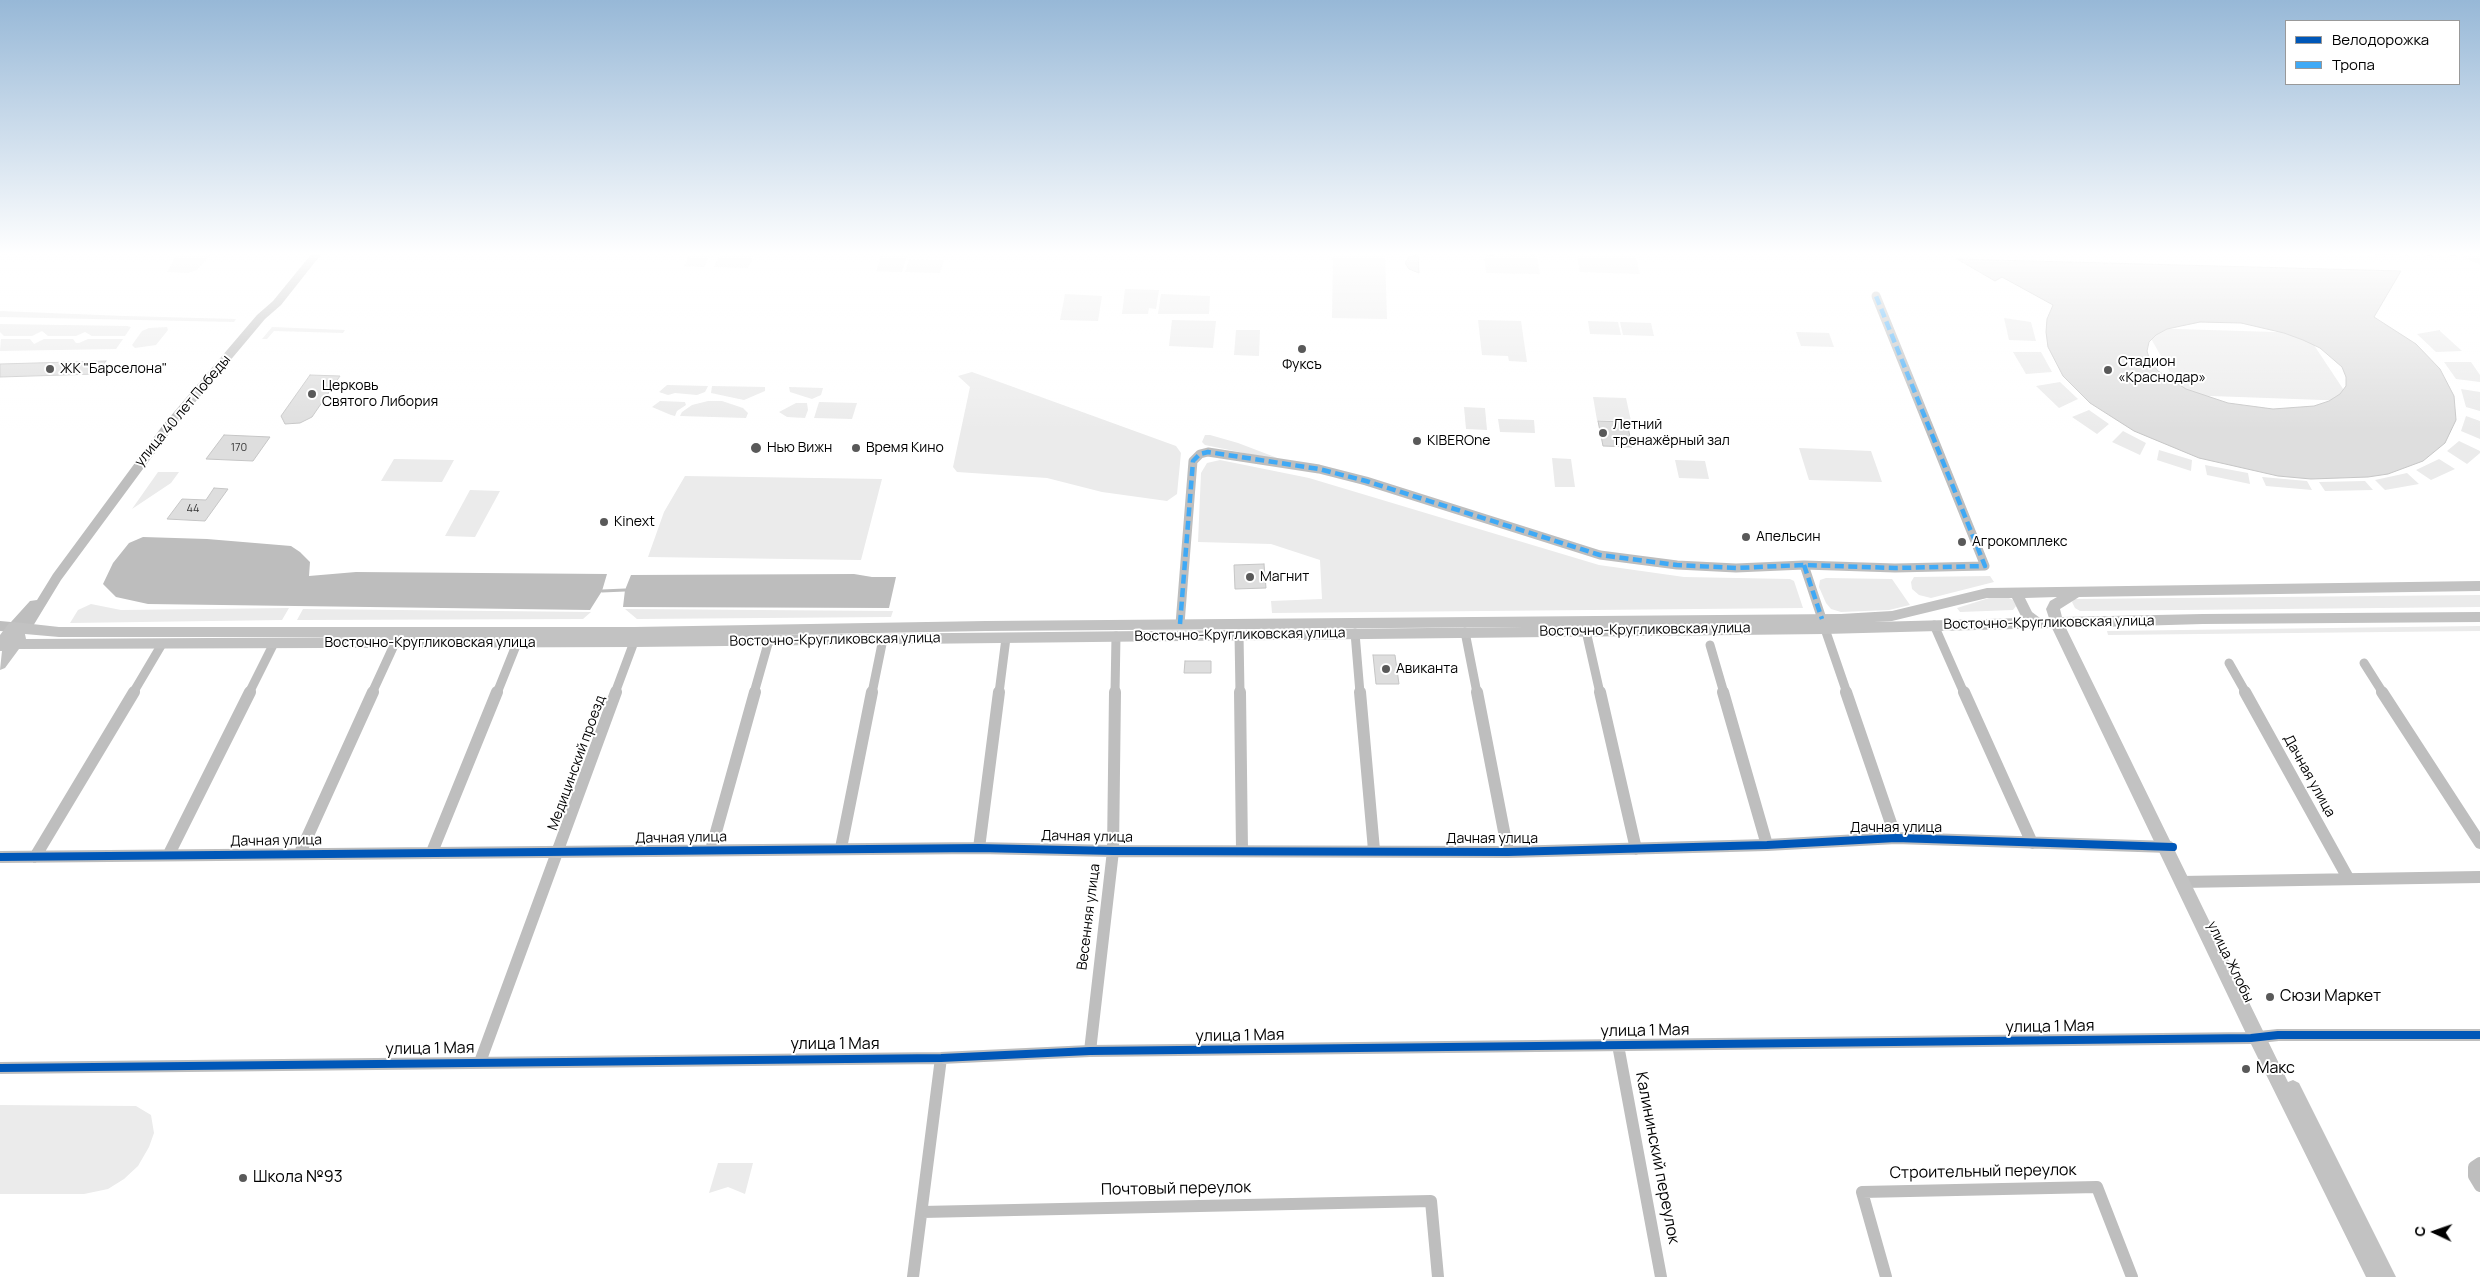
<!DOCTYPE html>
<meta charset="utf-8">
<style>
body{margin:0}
#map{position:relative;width:2480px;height:1277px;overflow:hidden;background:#fff;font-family:Manrope,sans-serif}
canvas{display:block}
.legend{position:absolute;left:2285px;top:20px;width:175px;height:65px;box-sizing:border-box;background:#fff;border:1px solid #999;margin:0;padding:6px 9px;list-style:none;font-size:15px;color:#000}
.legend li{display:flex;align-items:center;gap:10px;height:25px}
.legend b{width:25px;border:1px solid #999}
.north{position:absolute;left:2410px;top:1207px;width:50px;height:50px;-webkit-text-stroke:4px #fff;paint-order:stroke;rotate:273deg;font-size:14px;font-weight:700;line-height:20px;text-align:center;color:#000}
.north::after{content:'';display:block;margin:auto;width:18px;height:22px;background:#000;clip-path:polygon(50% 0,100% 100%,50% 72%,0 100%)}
</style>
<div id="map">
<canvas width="2480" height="1277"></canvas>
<ul class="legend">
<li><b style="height:6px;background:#0057b8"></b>Велодорожка</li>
<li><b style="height:6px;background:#3fa9f5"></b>Тропа</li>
</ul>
<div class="north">С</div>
</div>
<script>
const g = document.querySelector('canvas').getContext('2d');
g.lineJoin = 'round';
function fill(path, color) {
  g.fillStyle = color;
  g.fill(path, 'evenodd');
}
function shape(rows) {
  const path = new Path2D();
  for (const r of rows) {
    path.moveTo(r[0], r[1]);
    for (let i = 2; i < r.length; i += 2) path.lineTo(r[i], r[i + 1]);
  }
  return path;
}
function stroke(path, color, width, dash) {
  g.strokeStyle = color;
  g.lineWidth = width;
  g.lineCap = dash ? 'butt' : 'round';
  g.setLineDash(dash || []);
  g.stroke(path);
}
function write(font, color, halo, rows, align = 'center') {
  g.font = font + ' Manrope,sans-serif';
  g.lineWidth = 4;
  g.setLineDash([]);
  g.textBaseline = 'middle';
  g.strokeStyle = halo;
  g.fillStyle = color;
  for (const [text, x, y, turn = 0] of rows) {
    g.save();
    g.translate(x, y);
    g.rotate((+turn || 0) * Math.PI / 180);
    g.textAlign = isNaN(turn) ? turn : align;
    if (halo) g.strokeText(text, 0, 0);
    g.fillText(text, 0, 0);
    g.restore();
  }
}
const green = shape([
 [178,252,213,252,197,270,188,273,167,272],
 [691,252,711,252,704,267,684,266],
 [721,252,756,252,748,268,714,267],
 [883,252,908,252,902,272,876,271],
 [1333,252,1385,252,1387,319,1332,318],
 [1576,252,1635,253,1640,274,1580,272],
 [2218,252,2480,252,2480,265,2462,256],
 [1484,255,1537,256,1540,274,1486,273],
 [909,259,944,260,940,273,905,272],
 [1125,289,1159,290,1156,309,1149,308,1148,314,1122,314],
 [1065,294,1102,296,1098,321,1060,320],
 [1161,294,1210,296,1209,314,1158,314],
 [0,311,125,316,236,319,234,322,0,317],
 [2004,318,2031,322,2036,341,2009,340],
 [1172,320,1216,321,1213,348,1169,346],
 [1478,320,1521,321,1527,362,1509,361,1508,356,1482,355],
 [1588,321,1618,322,1621,335,1590,334],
 [1620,322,1651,323,1654,336,1623,335],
 [0,324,127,326,131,327,125,336,92,336,85,332,76,336,48,336,42,331,32,336,4,336,0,332],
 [167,327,168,330,156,345,135,348,132,345,142,331,149,328],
 [272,327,345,330,343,333,274,331,267,339,262,339],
 [2145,328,2306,333,2351,401,2183,395],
 [1236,330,1260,330,1259,356,1234,355],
 [2440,330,2440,331,2462,351,2436,352,2417,334],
 [1796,332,1829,333,1834,347,1801,346],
 [30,339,34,344,44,339,73,339,76,343,79,343,88,339,123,339,116,349,0,351,1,339],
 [2013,352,2041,352,2052,372,2026,374],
 [2444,362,2471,362,2480,375,2480,382,2456,379],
 [972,372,1176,446,1181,453,1177,494,1167,501,1102,492,1047,478,957,472,953,467,970,387,958,376],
 [2060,382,2078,399,2059,408,2036,386],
 [667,385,708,386,705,392,697,395,675,393,668,395,659,392],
 [712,386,765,387,765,391,744,400,711,393],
 [789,387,823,388,821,395,812,399,790,392],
 [2461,389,2480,392,2480,411,2466,407],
 [1593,397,1626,398,1631,421,1597,420],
 [660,401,685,402,686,405,677,411,675,416,671,415,652,407],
 [708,401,722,401,743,408,748,413,746,418,680,416,682,412,692,405],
 [819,402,857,403,852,419,814,418],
 [796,403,807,403,808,410,805,418,787,417,779,412],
 [1464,407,1485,408,1487,430,1466,429],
 [2089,410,2109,424,2097,434,2072,417],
 [2466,416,2480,421,2480,439,2461,431],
 [1498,419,1534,420,1535,433,1500,432],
 [2123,431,2146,443,2140,455,2112,442],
 [1205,435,1210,435,1238,443,1288,462,1205,445,1202,442],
 [2459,441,2480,451,2480,453,2467,464,2447,451],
 [1799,448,1871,451,1882,482,1809,480],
 [2159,450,2192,460,2191,471,2157,460],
 [1552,458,1571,459,1575,487,1555,487],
 [394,459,454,460,442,482,381,481],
 [2439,459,2455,469,2431,480,2416,470],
 [1220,460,1309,478,1599,565,1684,577,1790,579,1794,581,1803,608,1272,613,1271,601,1322,599,1320,560,1271,544,1198,542,1201,473,1207,463],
 [1675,460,1705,461,1709,479,1679,478],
 [2205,465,2248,473,2250,484,2207,475],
 [158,472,179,472,171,483,132,509],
 [2407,473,2419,484,2385,490,2375,480],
 [685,476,882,479,861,560,648,557,664,512],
 [2262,477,2307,481,2312,490,2266,486],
 [2365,481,2373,490,2325,491,2319,482],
 [470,490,500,491,475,537,445,536],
 [1990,576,1994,582,1931,598,1919,595,1912,589,1911,582,1914,577],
 [1826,578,1892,579,1910,605,1889,610,1841,612,1831,609,1826,603,1819,587,1820,580],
 [2480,595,2480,607,2080,611,2075,608,2072,602,2074,599],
 [2007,597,2013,600,2016,606,2013,610,1960,612,1957,608,1989,598],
 [91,604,121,610,289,608,282,620,70,623,78,610],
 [303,609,591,612,583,619,297,620],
 [625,609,893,611,891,617,637,619],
 [2480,626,2480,631,2108,635,2107,631],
 [0,1105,136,1106,151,1115,154,1133,149,1147,138,1166,124,1179,108,1189,84,1194,0,1194],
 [718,1163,753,1163,745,1194,728,1187,709,1193]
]);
const water = shape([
 [143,537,207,539,291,546,300,552,310,562,309,576,356,572,607,574,602,591,590,610,148,604,116,597,103,584,113,563,129,543],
 [854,574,872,577,896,577,889,608,623,607,625,590,631,575]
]);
const stream = shape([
 [602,591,625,590]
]);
const building = shape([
 [1418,254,1419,273,1409,269,1405,263,1409,257,1418,254],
 [1957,259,2401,271,2374,317,2416,344,2440,369,2454,396,2456,420,2445,443,2423,461,2388,474,2368,477,2311,479,2278,476,2199,458,2134,431,2090,403,2063,376,2048,347,2046,332,2047,319,2053,305,2002,277,1995,281,1957,259],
 [2200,322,2241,323,2284,333,2303,340,2320,348,2342,367,2346,377,2346,386,2340,394,2329,401,2314,406,2273,409,2228,403,2186,389,2158,371,2150,361,2147,351,2149,342,2156,335,2167,329,2200,322],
 [106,361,96,374,0,377,0,364,106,361],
 [310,375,340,376,312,417,300,423,285,424,281,416,310,375],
 [1598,421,1627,422,1632,447,1603,446,1598,421],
 [224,435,270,437,253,461,206,459,224,435],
 [214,488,228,489,205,521,167,519,182,499,206,500,214,488],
 [1264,564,1266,588,1235,589,1234,565,1264,564],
 [1373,655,1395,655,1399,684,1376,684,1373,655],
 [1185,661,1211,661,1211,673,1184,673,1185,661]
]);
const minorFar1 = shape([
 [1804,565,1822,619],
 [1180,624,1193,461,1200,454,1208,452,1319,469,1366,481,1600,555,1677,565,1736,568,1804,565,1895,568,1985,566,1876,296],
 [1934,625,1964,693],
 [1825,629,1847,693],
 [1586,631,1600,693],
 [1465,632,1477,693],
 [1355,633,1360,693],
 [1239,634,1240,693],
 [1710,645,1724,693],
 [2229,663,2246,693],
 [2364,663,2383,693],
 [133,693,162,644],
 [249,693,274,643],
 [372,693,395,643],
 [497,693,517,643],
 [615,693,634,642],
 [754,693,769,640],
 [872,693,883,639],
 [999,693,1006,638],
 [1115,693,1116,636]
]);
const minor = shape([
 [1240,692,1242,850],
 [1360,692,1374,850],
 [1477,692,1508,852],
 [1600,692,1636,849],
 [1723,692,1767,845],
 [1846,692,1896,838],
 [1964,692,2032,843],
 [2245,692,2348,878],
 [2382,692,2480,843],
 [841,848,872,692],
 [979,848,999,692],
 [711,850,755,692],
 [432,852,497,692],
 [300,853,373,692],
 [169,854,250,692],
 [0,857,979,848,1113,851,1508,852,1767,845,1896,838,2169,847],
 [35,857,134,692],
 [2181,882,2480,877],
 [1618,1045,1661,1277],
 [1090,1051,1113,851,1115,692],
 [480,1062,616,692],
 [0,1068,941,1058,1090,1051,2251,1038,2278,1035,2480,1035],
 [2480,1163,2474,1167,2474,1176,2480,1186],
 [922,1212,1431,1201,1438,1277],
 [913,1277,941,1058],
 [1886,1277,1862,1192,2097,1187,2132,1277]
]);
const tertiary = shape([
 [313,252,323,252,281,305,265,319,171,431,61,580,30,631,26,633,20,629,14,632,0,631,0,621,11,622,30,601,37,600,53,574,163,425,257,315,273,301,313,252]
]);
const secondary = shape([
 [2480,581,2480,591,2079,597,2060,609,2062,617,2203,614,2480,612,2480,622,2203,624,2066,628,2288,1082,2293,1080,2299,1083,2396,1277,2366,1277,2251,1044,2052,628,1825,634,634,647,19,649,5,668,0,670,2,651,0,651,0,635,9,623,14,622,59,627,634,627,986,621,1841,614,1892,611,1987,588,2480,581],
 [2057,597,2050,601,2046,609,2049,618,2040,618,2032,612,2025,598,2057,597],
 [1987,598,2012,598,2022,618,1874,622,1892,621,1987,598],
 [1524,627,764,635,986,631,1524,627],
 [25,634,59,637,394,637,26,639,25,634]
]);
const quiet = shape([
 [1804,565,1822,619],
 [1180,624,1193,461,1200,454,1208,452,1319,469,1366,481,1600,555,1677,565,1736,568,1804,565,1895,568,1985,566,1876,296]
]);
const cycleway = shape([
 [0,857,979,848,1113,851,1508,852,1767,845,1896,838,2173,847],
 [0,1068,941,1058,1090,1051,2251,1038,2278,1035,2480,1035]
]);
const markers = [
 [1302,349,5,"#595959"],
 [50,369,5,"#595959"],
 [2108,370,5,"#595959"],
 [312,394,5,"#595959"],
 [1603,433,5,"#595959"],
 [1417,441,5,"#595959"],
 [756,448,6,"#595959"],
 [856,448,5,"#595959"],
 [604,522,5,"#595959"],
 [1746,537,5,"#595959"],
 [1962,542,5,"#595959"],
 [1250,577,5,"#595959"],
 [1386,669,5,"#595959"],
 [2270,997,5,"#595959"],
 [2246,1069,5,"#595959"],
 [243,1178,5,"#595959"]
];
const numberNames = [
 ["170",239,448],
 ["44",193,509]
];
const poiNames = [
 ["Стадион",2118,362],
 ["«Краснодар»",2118,378],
 ["Фуксъ",1302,365,"center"],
 ["ЖК \"Барселона\"",60,369],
 ["Церковь",322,386],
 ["Святого Либория",322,402],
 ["Летний",1613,425],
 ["тренажёрный зал",1613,441],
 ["KIBEROne",1427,441],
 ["Нью Вижн",767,448],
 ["Время Кино",866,448],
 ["Kinext",614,522],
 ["Апельсин",1756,537],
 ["Агрокомплекс",1972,542],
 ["Магнит",1260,577],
 ["Авиканта",1396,669]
];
const streetNames = [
 ["улица 40 лет Победы",183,411,-50],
 ["Восточно-Кругликовская улица",2049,623,-1],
 ["Восточно-Кругликовская улица",1645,630,-1],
 ["Восточно-Кругликовская улица",1240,635,-1],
 ["Восточно-Кругликовская улица",835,640,-1],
 ["Восточно-Кругликовская улица",430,643],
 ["Медицинский проезд",577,763,-70],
 ["Дачная улица",2309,776,61],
 ["Дачная улица",1896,828],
 ["Дачная улица",1087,837,1],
 ["Дачная улица",681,838,-1],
 ["Дачная улица",1492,839],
 ["Дачная улица",276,841,-1],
 ["Весенняя улица",1089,917,-83],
 ["улица Жлобы",2230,962,64]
];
const nearPoinames = [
 ["Сюзи Маркет",2280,997],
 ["Макс",2256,1069],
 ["Школа №93",253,1178]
];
const nearStreetnames = [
 ["улица 1 Мая",2050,1027,-1],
 ["улица 1 Мая",1645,1031,-1],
 ["улица 1 Мая",1240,1036,-1],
 ["улица 1 Мая",835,1045],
 ["улица 1 Мая",430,1049,-1],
 ["Калининский переулок",1657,1158,79],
 ["Строительный переулок",1983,1172,-1],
 ["Почтовый переулок",1176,1189,-1]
];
fill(green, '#ebebeb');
fill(water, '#bdbdbd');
stroke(stream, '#bdbdbd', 3);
fill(building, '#dedede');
stroke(building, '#c6c6c6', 1);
stroke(minorFar1, '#bebebe', 9);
stroke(minor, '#bebebe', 12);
fill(tertiary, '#bebebe');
fill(secondary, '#c2c2c2');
stroke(quiet, '#3fa9f5', 4.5, [9, 4.5]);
stroke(cycleway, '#0057b8', 8);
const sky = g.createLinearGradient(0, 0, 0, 430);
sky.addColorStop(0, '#97b8d7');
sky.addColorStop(0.59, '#fff');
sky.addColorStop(1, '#ffffff00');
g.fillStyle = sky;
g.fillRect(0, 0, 2480, 430);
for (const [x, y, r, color] of markers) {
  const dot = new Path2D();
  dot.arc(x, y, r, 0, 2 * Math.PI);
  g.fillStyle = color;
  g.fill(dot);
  stroke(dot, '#fff', 2);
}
write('11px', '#383838', null, numberNames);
write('14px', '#000', '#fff', poiNames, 'left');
write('14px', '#000', '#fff', streetNames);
write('16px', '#000', '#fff', nearPoinames, 'left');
write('16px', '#000', '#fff', nearStreetnames);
</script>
